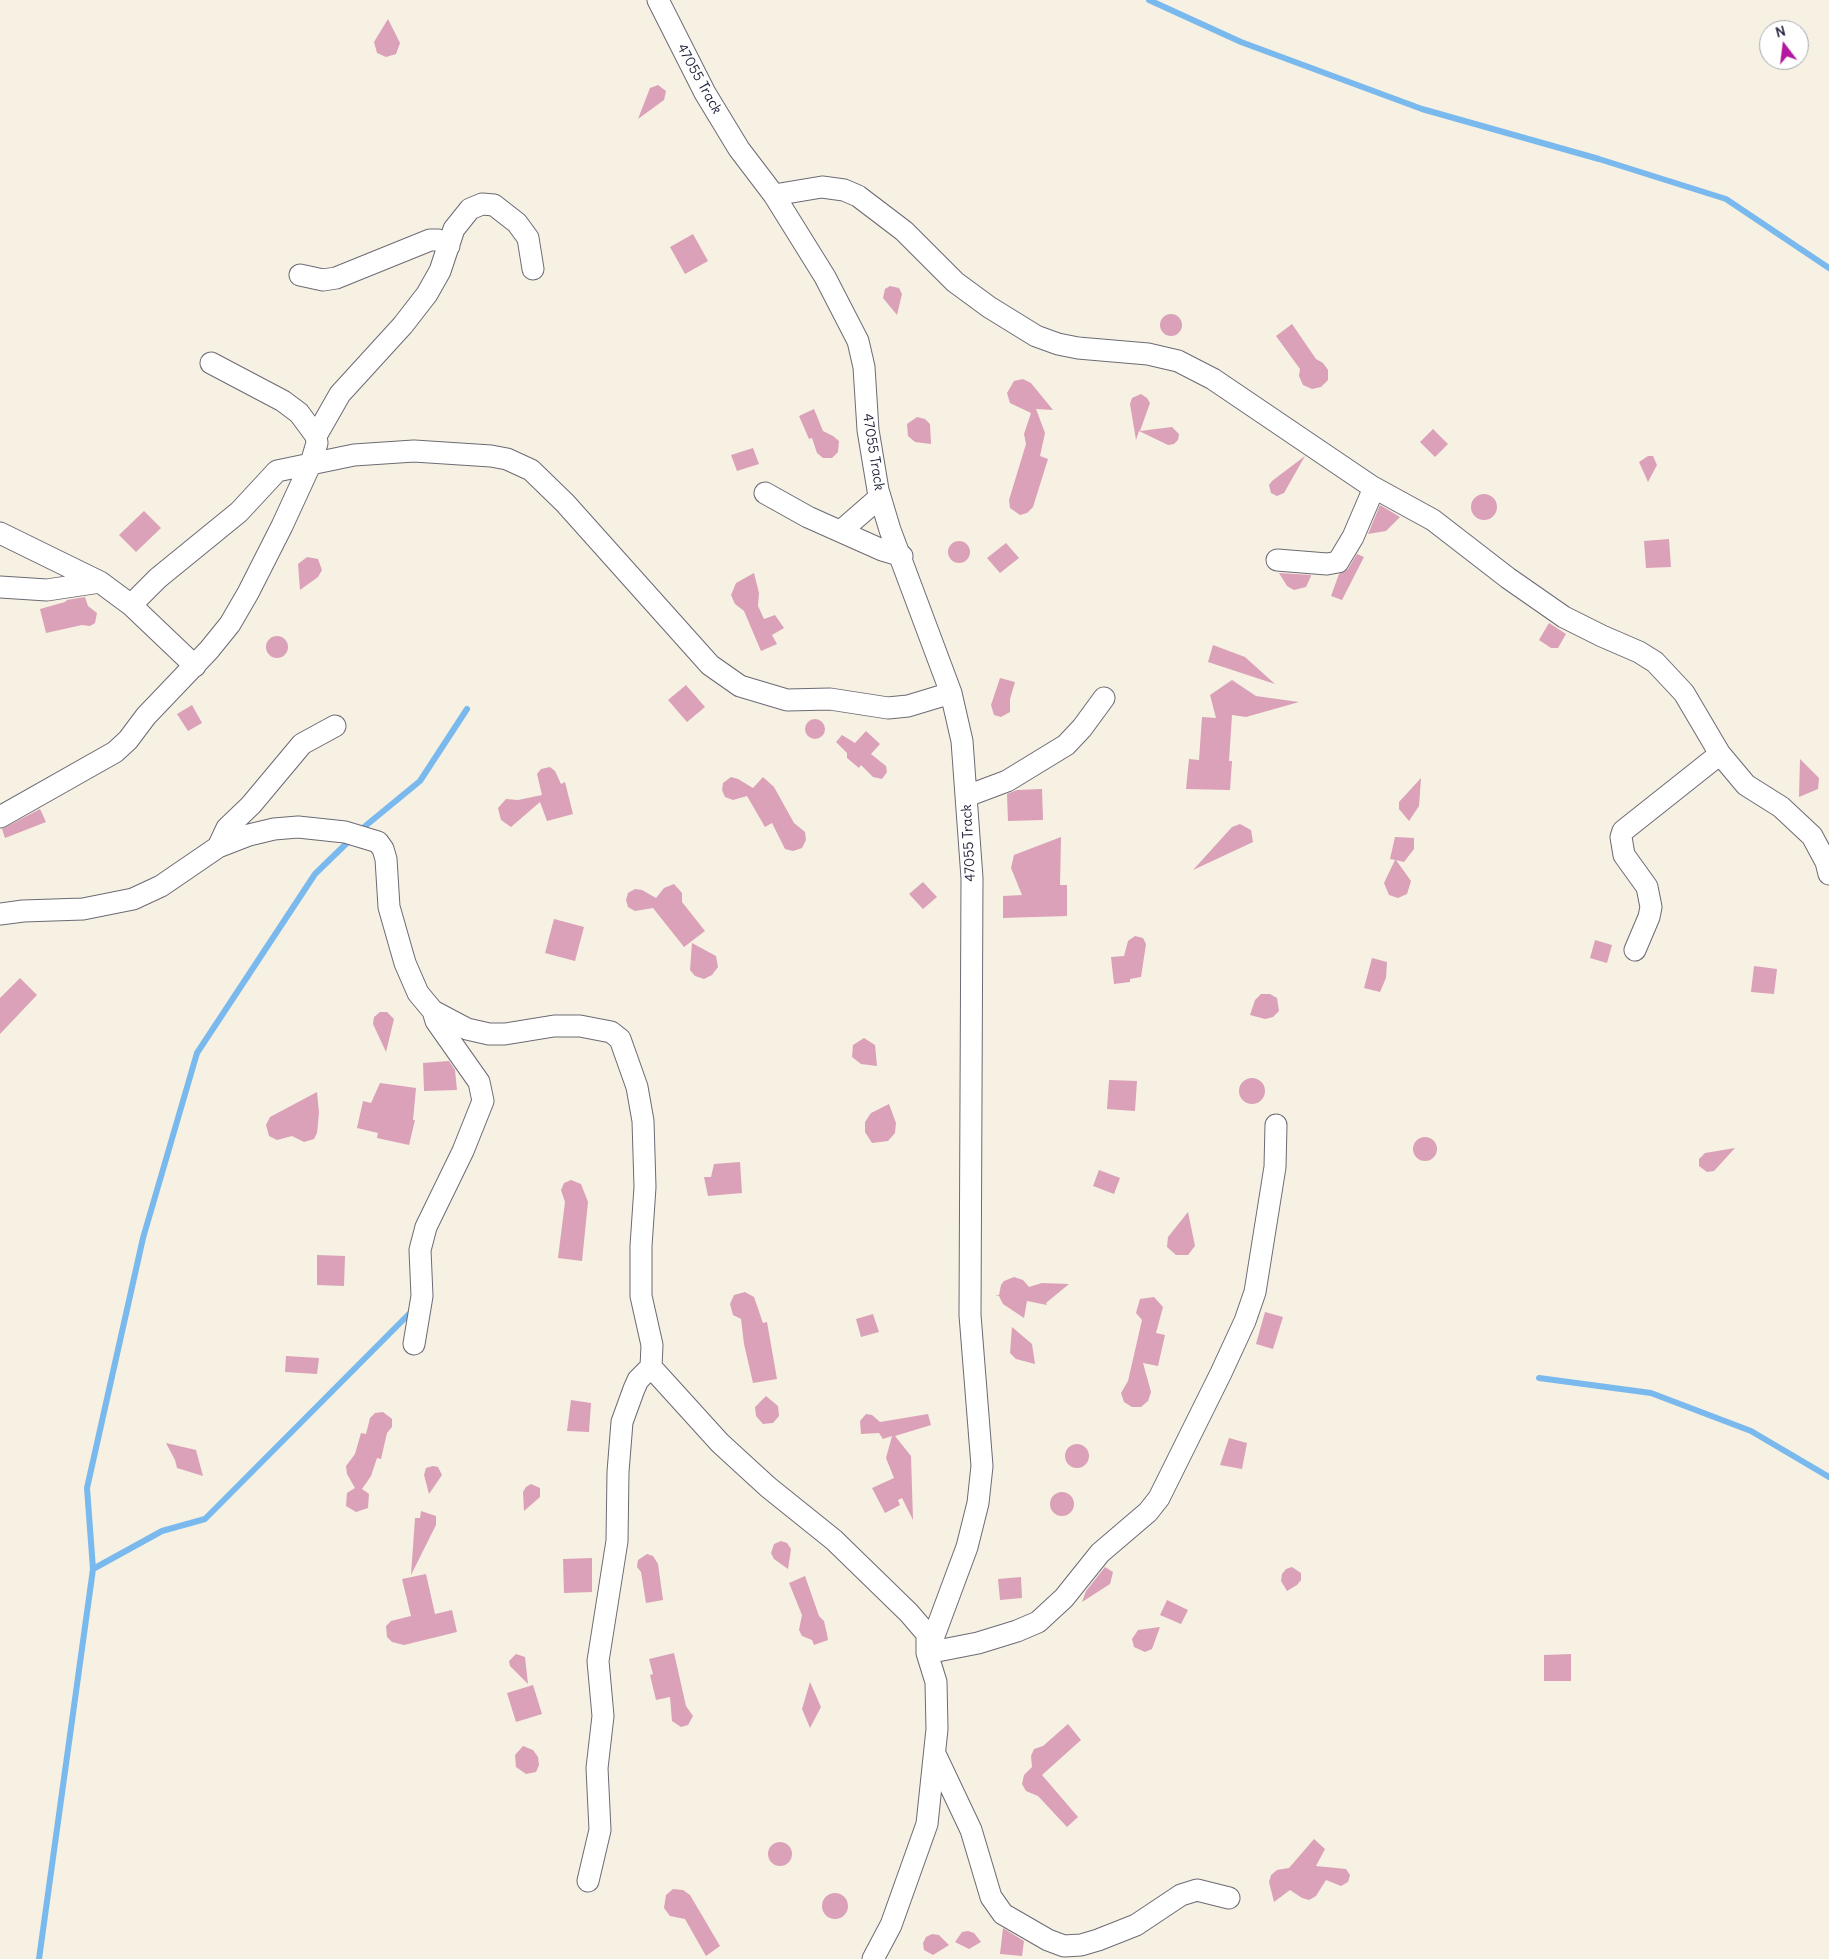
<!DOCTYPE html>
<style>
body{margin:0}
#map{position:relative;width:1829px;height:1959px;overflow:hidden;background:#f6f1e2;font-family:Delius,sans-serif}
canvas{display:block}
.north{position:absolute;left:1759px;top:20px;width:50px;height:50px;box-sizing:border-box;background:#fff;border:1px solid #a7a7b1;border-radius:50%;rotate:345deg;font-size:14px;font-weight:700;line-height:20px;text-align:center;color:#22223b}
.north::after{content:'';display:block;margin:auto;width:18px;height:22px;background:#b5179e;clip-path:polygon(50% 0,100% 100%,50% 72%,0 100%)}
</style>
<div id="map">
<canvas width="1829" height="1959"></canvas>
<div class="north">N</div>
</div>
<script>
const g = document.querySelector('canvas').getContext('2d');
g.lineJoin = 'round';
function shape(rows) {
  const path = new Path2D();
  for (const r of rows) {
    if (r.length === 3) {
      path.moveTo(r[0] + r[2], r[1]);
      path.arc(r[0], r[1], r[2], 0, 2 * Math.PI);
      continue;
    }
    path.moveTo(r[0], r[1]);
    for (let i = 2; i < r.length; i += 2) path.lineTo(r[i], r[i + 1]);
  }
  return path;
}
function stroke(path, color, width, dash) {
  g.strokeStyle = color;
  g.lineWidth = width;
  g.lineCap = dash ? 'butt' : 'round';
  g.setLineDash(dash || []);
  g.stroke(path);
}
function fill(path, color) {
  g.fillStyle = color;
  g.fill(path, 'evenodd');
}
function write(font, color, halo, rows, align = 'center') {
  g.font = font + ' Delius,sans-serif';
  g.lineWidth = 4;
  g.setLineDash([]);
  g.textBaseline = 'middle';
  g.strokeStyle = halo;
  g.fillStyle = color;
  for (const [text, x, y, turn = 0] of rows) {
    g.save();
    g.translate(x, y);
    g.rotate((+turn || 0) * Math.PI / 180);
    g.textAlign = isNaN(turn) ? turn : align;
    if (halo) g.strokeText(text, 0, 0);
    g.fillText(text, 0, 0);
    g.restore();
  }
}
const stream = shape([
 [1149,0,1241,42,1422,109,1599,159,1726,199,1829,268],
 [358,832,420,781,467,709],
 [1539,1378,1651,1393,1751,1431,1829,1477],
 [93,1569,162,1531,205,1519,409,1314],
 [39,1959,93,1569,87,1488,143,1238,197,1053,315,874,351,839]
]);
const building = shape([
 [388,19,400,43,396,54,386,57,377,53,374,42],
 [658,85,666,91,664,100,638,119,650,88],
 [693,234,708,261,685,274,670,247],
 [890,286,899,288,902,294,897,315,883,298,885,289],
 [1171,325,11],
 [1292,324,1316,359,1323,363,1328,370,1328,380,1321,387,1312,389,1303,385,1299,376,1300,369,1276,336],
 [1023,379,1031,383,1053,410,1036,409,1045,433,1040,456,1048,459,1033,507,1027,513,1020,515,1010,508,1009,500,1026,444,1024,434,1031,413,1010,403,1007,393,1014,381],
 [1141,394,1147,398,1150,403,1140,431,1172,427,1179,434,1178,440,1174,444,1168,445,1139,431,1136,440,1130,404,1132,398],
 [814,409,823,431,833,436,839,441,838,452,832,458,823,458,817,453,812,438,809,439,799,416],
 [917,417,925,419,930,424,931,444,915,442,908,436,907,424],
 [1433,429,1448,444,1435,457,1420,442],
 [753,448,759,464,737,471,731,455],
 [1305,456,1284,493,1277,496,1271,493,1269,485,1272,481],
 [1648,456,1653,456,1657,465,1648,482,1639,462],
 [1484,507,13],
 [1380,505,1400,517,1386,531,1368,534],
 [144,511,161,528,136,552,119,535],
 [1669,539,1671,567,1646,568,1644,541],
 [959,552,11],
 [1006,543,1019,558,1000,573,987,558],
 [1357,554,1364,557,1342,600,1331,596,1339,574,1348,569],
 [307,557,318,559,322,570,318,577,300,590,298,564],
 [754,573,759,593,758,606,764,619,775,615,784,628,772,635,777,644,761,651,744,611,735,604,731,595,736,583],
 [1279,573,1311,575,1311,576,1306,587,1294,590,1287,586],
 [85,597,88,606,97,613,95,623,90,626,82,625,46,633,40,609,65,602,67,600],
 [1549,623,1566,634,1558,648,1551,648,1539,640],
 [277,647,11],
 [1213,645,1245,657,1275,684,1208,662],
 [1000,678,1015,682,1010,699,1010,712,1001,717,994,715,991,705],
 [1232,680,1256,696,1299,702,1246,717,1232,715,1229,761,1232,761,1230,790,1186,789,1189,759,1199,760,1202,717,1216,718,1210,695],
 [686,685,705,707,687,722,668,700],
 [192,705,202,723,188,731,177,714],
 [815,729,10],
 [866,731,880,744,871,754,886,766,887,772,882,779,873,777,861,765,859,768,847,758,847,753,836,742,842,735,855,743],
 [1800,759,1819,778,1818,789,1799,797],
 [550,767,555,771,561,784,565,782,573,814,547,821,540,802,511,827,501,820,498,808,506,799,518,800,542,795,537,774,541,769],
 [731,777,738,779,753,788,763,777,774,787,794,823,805,832,806,840,802,848,793,851,785,849,772,823,765,827,747,796,733,800,725,797,722,790,723,783],
 [1421,778,1419,806,1409,821,1399,809,1399,802],
 [1042,789,1043,820,1008,821,1007,794,1017,790],
 [40,809,46,822,5,838,2,829],
 [1240,824,1251,830,1253,842,1193,870,1232,827],
 [1061,837,1060,885,1067,885,1067,916,1003,918,1003,896,1022,895,1011,868,1014,855],
 [1395,837,1414,838,1414,849,1404,862,1396,860,1411,881,1407,894,1398,898,1389,895,1384,883,1395,860,1390,859],
 [923,882,937,897,923,909,909,894],
 [674,884,682,893,682,902,705,931,684,947,653,908,635,911,628,907,626,900,628,893,635,889,642,890,656,898,664,888],
 [554,919,584,927,575,961,545,953],
 [1135,936,1143,938,1146,944,1141,977,1130,979,1130,982,1114,984,1111,957,1124,956,1128,941],
 [1595,940,1612,945,1607,963,1590,958],
 [692,943,716,956,718,967,712,975,704,979,695,976,690,970],
 [1372,958,1387,962,1386,978,1380,992,1364,988],
 [1754,966,1777,969,1774,994,1751,992],
 [20,978,37,995,0,1034,0,998],
 [1261,994,1270,994,1277,998,1279,1011,1273,1017,1265,1019,1250,1015,1255,1000],
 [380,1012,387,1012,394,1019,386,1052,373,1024,374,1017],
 [864,1038,875,1045,877,1066,861,1064,852,1057,853,1045],
 [449,1061,455,1070,457,1090,424,1091,423,1063],
 [1252,1091,13],
 [1109,1080,1137,1081,1135,1111,1107,1109],
 [380,1083,416,1088,413,1120,415,1120,409,1145,377,1138,378,1133,357,1128,363,1101,371,1103],
 [317,1092,319,1113,317,1133,314,1139,304,1142,292,1136,277,1140,269,1136,266,1125,270,1117],
 [889,1104,896,1123,895,1133,888,1141,872,1143,865,1132,865,1122,871,1113],
 [1425,1149,12],
 [1735,1148,1714,1171,1707,1172,1699,1166,1699,1159,1705,1153],
 [740,1162,742,1193,708,1196,704,1177,711,1177,714,1164],
 [1099,1170,1120,1178,1114,1194,1093,1186],
 [571,1180,581,1184,588,1202,582,1261,558,1258,565,1202,561,1190,564,1183],
 [1188,1212,1195,1246,1188,1255,1176,1255,1167,1247,1168,1237],
 [317,1255,345,1256,344,1286,317,1285],
 [1014,1277,1023,1280,1029,1287,1042,1283,1069,1284,1046,1303,1047,1305,1027,1301,1024,1318,1003,1304,999,1296,995,1296,999,1295,1001,1285,1004,1281],
 [745,1292,754,1297,763,1323,767,1322,777,1379,753,1383,744,1344,741,1319,733,1315,730,1304,734,1295],
 [1154,1297,1163,1307,1156,1333,1165,1335,1158,1366,1143,1363,1151,1392,1148,1401,1141,1407,1132,1407,1124,1402,1121,1393,1128,1381,1142,1320,1136,1313,1140,1299],
 [1265,1312,1283,1317,1273,1349,1256,1344],
 [873,1314,879,1332,861,1337,856,1319],
 [1012,1327,1032,1344,1035,1364,1016,1359,1010,1353],
 [286,1356,319,1358,317,1374,285,1372],
 [766,1396,778,1406,779,1416,773,1423,763,1424,756,1416,755,1407],
 [571,1400,591,1403,589,1432,567,1431],
 [383,1412,392,1419,392,1427,387,1433,381,1459,377,1458,371,1476,362,1489,369,1494,368,1508,356,1512,346,1506,347,1493,355,1488,347,1474,346,1466,355,1454,361,1433,366,1434,370,1418,375,1413],
 [866,1414,872,1415,880,1422,928,1414,931,1425,895,1436,911,1456,913,1520,902,1498,898,1500,900,1505,885,1513,872,1488,894,1478,886,1458,892,1436,883,1439,879,1433,861,1434,860,1421],
 [1229,1438,1247,1443,1242,1469,1220,1465],
 [166,1443,196,1450,203,1476,177,1468,175,1460],
 [1077,1456,12],
 [433,1466,438,1467,442,1475,429,1494,424,1475,426,1468],
 [531,1484,540,1488,540,1497,524,1511,523,1492,526,1487],
 [1062,1504,12],
 [421,1511,436,1516,436,1525,411,1575,415,1518,420,1518],
 [781,1541,787,1543,791,1549,788,1569,774,1559,771,1553,774,1544],
 [647,1554,653,1556,658,1564,663,1600,646,1603,641,1572,637,1567,638,1560],
 [592,1558,592,1592,564,1593,563,1559],
 [1105,1567,1113,1572,1110,1584,1082,1602,1086,1591],
 [1292,1567,1301,1573,1301,1580,1297,1585,1287,1591,1281,1581,1282,1574,1286,1569],
 [426,1574,435,1614,452,1610,457,1632,404,1645,392,1642,387,1637,386,1626,391,1621,411,1616,402,1579],
 [805,1576,819,1616,824,1621,827,1634,828,1640,814,1645,812,1640,802,1636,799,1630,802,1615,789,1583],
 [1021,1577,1022,1598,1000,1600,998,1579],
 [1167,1600,1188,1610,1181,1624,1160,1615],
 [1160,1627,1152,1649,1145,1652,1134,1647,1132,1639,1138,1630],
 [674,1653,686,1706,693,1716,688,1725,681,1727,672,1721,670,1697,656,1700,650,1675,653,1674,649,1659],
 [516,1654,525,1657,528,1684,510,1666,509,1661],
 [1571,1654,1571,1681,1544,1681,1544,1655],
 [810,1682,821,1707,810,1728,802,1709],
 [533,1685,542,1714,516,1722,507,1693],
 [1068,1724,1081,1740,1042,1775,1078,1817,1067,1827,1038,1796,1026,1791,1022,1784,1024,1775,1032,1767,1031,1756,1034,1749,1043,1746],
 [523,1746,533,1750,538,1757,539,1765,536,1772,526,1774,516,1767,515,1755],
 [1314,1839,1325,1849,1316,1866,1346,1869,1350,1875,1348,1882,1341,1886,1326,1880,1316,1896,1309,1900,1302,1898,1290,1890,1274,1902,1269,1882,1271,1875,1277,1870,1289,1868],
 [780,1854,12],
 [673,1889,683,1890,690,1895,720,1946,706,1956,685,1919,670,1916,664,1908,666,1895],
 [835,1906,13],
 [1003,1928,1024,1941,1022,1956,1000,1954],
 [968,1931,974,1933,981,1942,969,1949,955,1942,962,1932],
 [932,1934,939,1935,949,1945,933,1955,924,1950,923,1943,926,1937]
]);
const minor = shape([
 [658,0,705,93,739,149,774,195,825,277,858,341,864,367,868,430,878,490,890,530,951,693,962,741,972,878,970,1315,982,1466,978,1503,967,1547,928,1652],
 [774,195,822,187,844,190,858,196,904,231,955,282,989,307,1036,336,1058,344,1078,348,1148,354,1178,361,1213,379,1371,486,1433,520,1508,578,1564,617,1602,636,1639,652,1655,662,1684,693,1720,754,1746,785,1781,807,1812,836,1826,862,1829,874],
 [300,275,323,280,336,278,430,240,438,240,449,246],
 [316,436,340,394,403,325,427,294,440,271,454,229,470,209,482,204,494,205,517,223,528,238,533,269],
 [765,493,808,517,882,550,902,556],
 [841,531,880,497],
 [0,533,100,582,131,605,195,666],
 [1277,560,1327,564,1338,562,1353,537,1374,488],
 [0,587,47,590,100,582],
 [131,605,158,578,239,512,277,471,354,455,414,451,491,456,507,459,531,470,565,503,710,665,740,686,787,700,830,699,888,708,908,706,951,693],
 [967,796,1007,781,1066,745,1082,728,1104,698],
 [0,817,115,752,128,740,146,716,209,650,230,624,248,593,282,526,311,463,317,443,316,436,299,413,283,401,211,363],
 [218,847,227,828,251,805,302,744,335,726],
 [0,914,23,911,83,909,133,899,161,886,218,847,249,835,274,829,298,827,345,832,378,842,383,849,386,859,389,907,405,963,418,993,433,1011,467,1029,489,1034,505,1034,554,1026,580,1026,611,1032,620,1039,637,1087,643,1121,645,1187,641,1246,641,1296,652,1345,651,1367,720,1443,768,1487,834,1540,909,1613,927,1634,927,1653,936,1682,937,1729,927,1824,891,1925,873,1959],
 [1635,950,1649,917,1651,907,1647,887,1624,855,1621,837,1623,831,1720,754],
 [414,1344,422,1296,420,1250,426,1227,463,1151,483,1101,479,1082,436,1021,433,1011],
 [927,1653,978,1643,1017,1631,1038,1622,1064,1598,1100,1553,1148,1512,1159,1498,1221,1373,1245,1321,1255,1292,1275,1167,1276,1125],
 [936,1756,971,1830,991,1897,1003,1914,1048,1940,1064,1946,1081,1945,1098,1940,1136,1925,1181,1895,1197,1890,1229,1898],
 [588,1881,600,1830,597,1768,603,1716,598,1661,617,1541,618,1472,622,1422,634,1389,638,1380,651,1367]
]);
const streetNames = [
 ["47055 Track",699,79,61],
 ["47055 Track",873,452,81],
 ["47055 Track",969,843,-93]
];
stroke(stream, '#7ab9ee', 6);
fill(building, '#daa1b9');
stroke(minor, '#6c6a75', 23);
stroke(minor, '#fff', 21);
write('14px', '#22223b', '#fff', streetNames);
</script>
